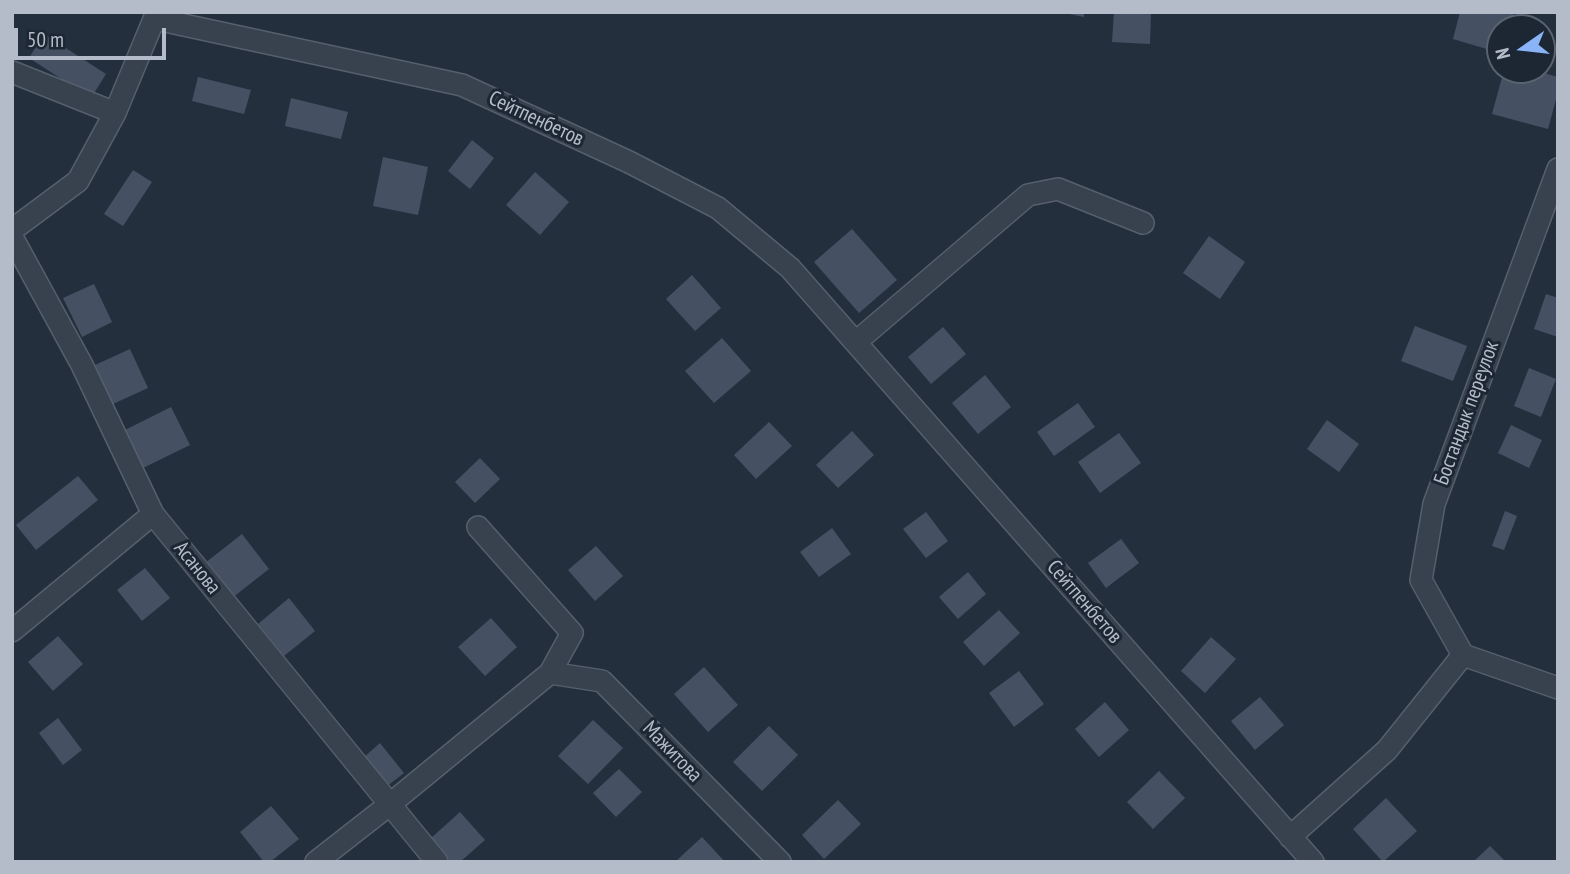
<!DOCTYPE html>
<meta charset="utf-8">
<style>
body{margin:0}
#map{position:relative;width:1570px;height:874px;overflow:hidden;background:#242f3e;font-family:"PT Sans Narrow",sans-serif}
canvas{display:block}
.frame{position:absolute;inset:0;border:14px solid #b4bcc9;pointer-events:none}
.north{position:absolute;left:1486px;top:14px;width:70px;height:70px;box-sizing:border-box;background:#1d2633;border:2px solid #59626f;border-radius:50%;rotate:256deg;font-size:19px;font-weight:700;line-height:28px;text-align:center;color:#b4bcc9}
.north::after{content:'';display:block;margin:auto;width:24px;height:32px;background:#8ab4f8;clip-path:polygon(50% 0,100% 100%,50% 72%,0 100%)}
.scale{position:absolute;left:14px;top:28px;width:152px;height:32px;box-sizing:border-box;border:4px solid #b4bcc9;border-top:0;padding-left:9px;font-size:21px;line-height:24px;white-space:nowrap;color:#b4bcc9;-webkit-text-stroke:5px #1d2633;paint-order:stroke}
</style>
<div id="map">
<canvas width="1570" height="874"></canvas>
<div class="frame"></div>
<div class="north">N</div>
<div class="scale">50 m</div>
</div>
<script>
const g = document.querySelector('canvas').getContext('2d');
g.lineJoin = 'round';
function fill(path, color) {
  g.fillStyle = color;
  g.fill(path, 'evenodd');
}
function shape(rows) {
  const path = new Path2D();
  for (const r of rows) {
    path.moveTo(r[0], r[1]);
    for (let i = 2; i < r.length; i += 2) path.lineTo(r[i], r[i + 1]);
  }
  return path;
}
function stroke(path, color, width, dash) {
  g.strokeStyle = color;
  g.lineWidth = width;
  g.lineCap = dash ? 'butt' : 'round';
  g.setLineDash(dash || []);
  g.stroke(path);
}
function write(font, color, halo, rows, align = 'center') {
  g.font = font + ' "PT Sans Narrow",sans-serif';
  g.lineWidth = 6;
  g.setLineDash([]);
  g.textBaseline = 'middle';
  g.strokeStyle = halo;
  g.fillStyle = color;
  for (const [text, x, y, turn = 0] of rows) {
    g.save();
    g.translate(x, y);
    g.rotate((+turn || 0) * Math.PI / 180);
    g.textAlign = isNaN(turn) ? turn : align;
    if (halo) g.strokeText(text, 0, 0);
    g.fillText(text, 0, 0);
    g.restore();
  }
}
const building = shape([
 [1060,12,1084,12,1084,17],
 [1114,12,1151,12,1150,44,1112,42],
 [1460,12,1514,12,1510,28,1500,28,1500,53,1453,39],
 [44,34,106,74,91,98,29,58],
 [1504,70,1533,70,1558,77,1558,92,1548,129,1492,114],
 [198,77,251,90,244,114,192,101],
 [291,98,348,112,341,139,285,126],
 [472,140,494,158,470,189,448,171],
 [383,157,428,167,418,215,373,206],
 [133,170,152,182,123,226,104,214],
 [535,172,569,202,540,235,506,205],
 [852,229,897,280,859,313,814,262],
 [1209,236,1245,262,1220,299,1183,273],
 [692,275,721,308,695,331,666,299],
 [94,284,112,322,82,337,63,298],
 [1546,294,1558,298,1558,337,1534,329],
 [1415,326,1467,346,1453,381,1401,361],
 [943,327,966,354,931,384,908,357],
 [722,338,751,371,714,403,685,371],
 [130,349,148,388,113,404,95,365],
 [1529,368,1556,379,1541,417,1514,406],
 [985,375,1011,407,978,434,952,403],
 [1078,403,1095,427,1054,456,1037,432],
 [171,407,190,445,143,468,125,430],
 [1327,420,1359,444,1339,472,1307,449],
 [769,422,792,446,756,479,734,455],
 [1511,425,1542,440,1529,468,1498,453],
 [852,431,874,455,838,488,816,465],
 [1119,433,1141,463,1100,493,1078,462],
 [480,458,500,479,475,503,455,482],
 [78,476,98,500,36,550,16,525],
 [1505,511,1517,516,1504,550,1492,546],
 [926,512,948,541,926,558,903,529],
 [832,528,851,554,819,577,800,552],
 [242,534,269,569,232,598,205,563],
 [1121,539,1139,563,1106,588,1088,563],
 [596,546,623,576,595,601,568,570],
 [145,568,170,598,142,621,117,590],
 [968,572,986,594,958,619,939,597],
 [289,598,315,631,284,656,258,624],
 [999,610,1020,633,984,666,963,642],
 [491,618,517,647,485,676,458,647],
 [58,636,83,664,53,691,28,662],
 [1211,637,1236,659,1205,693,1181,671],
 [704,667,738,705,708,732,674,694],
 [1019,671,1044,704,1014,727,989,693],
 [1260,697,1284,725,1255,750,1231,721],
 [1105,702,1129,730,1099,757,1075,729],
 [58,718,82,750,63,765,39,733],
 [593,720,623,748,588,784,558,756],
 [769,726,798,755,762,791,733,762],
 [380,743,404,773,386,787,363,758],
 [619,769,642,792,616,817,593,793],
 [1159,771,1185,798,1153,829,1127,802],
 [1386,798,1417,831,1383,862,1353,829],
 [838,800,861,824,824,859,802,835],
 [271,806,299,839,270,862,264,862,240,832],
 [460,812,485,840,460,862,451,862,430,839],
 [702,837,725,862,675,862],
 [1490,846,1506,862,1473,862]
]);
const minor = shape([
 [156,19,462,85,629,162,718,208,790,268,1313,862],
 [12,72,115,113],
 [12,230,78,181,115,113,157,12],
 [12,237,82,365,153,514,437,862],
 [856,342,1028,195,1058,189,1143,223],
 [478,527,572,633,550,673],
 [12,631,153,514],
 [1463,655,1558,688],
 [1290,837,1387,750,1463,655,1421,580,1434,504,1558,169],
 [316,862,389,805,550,673,602,681,780,862]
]);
const streetNames = [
 ["Сейтпенбетов",536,119,25],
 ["Бостандык переулок",1467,413,-70],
 ["Асанова",197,568,51],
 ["Сейтпенбетов",1084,602,49],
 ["Мажитова",672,752,46]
];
fill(building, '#455162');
stroke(minor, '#565f6c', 24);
stroke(minor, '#38414e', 21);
write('21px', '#b4bcc9', '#1d2633', streetNames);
</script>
